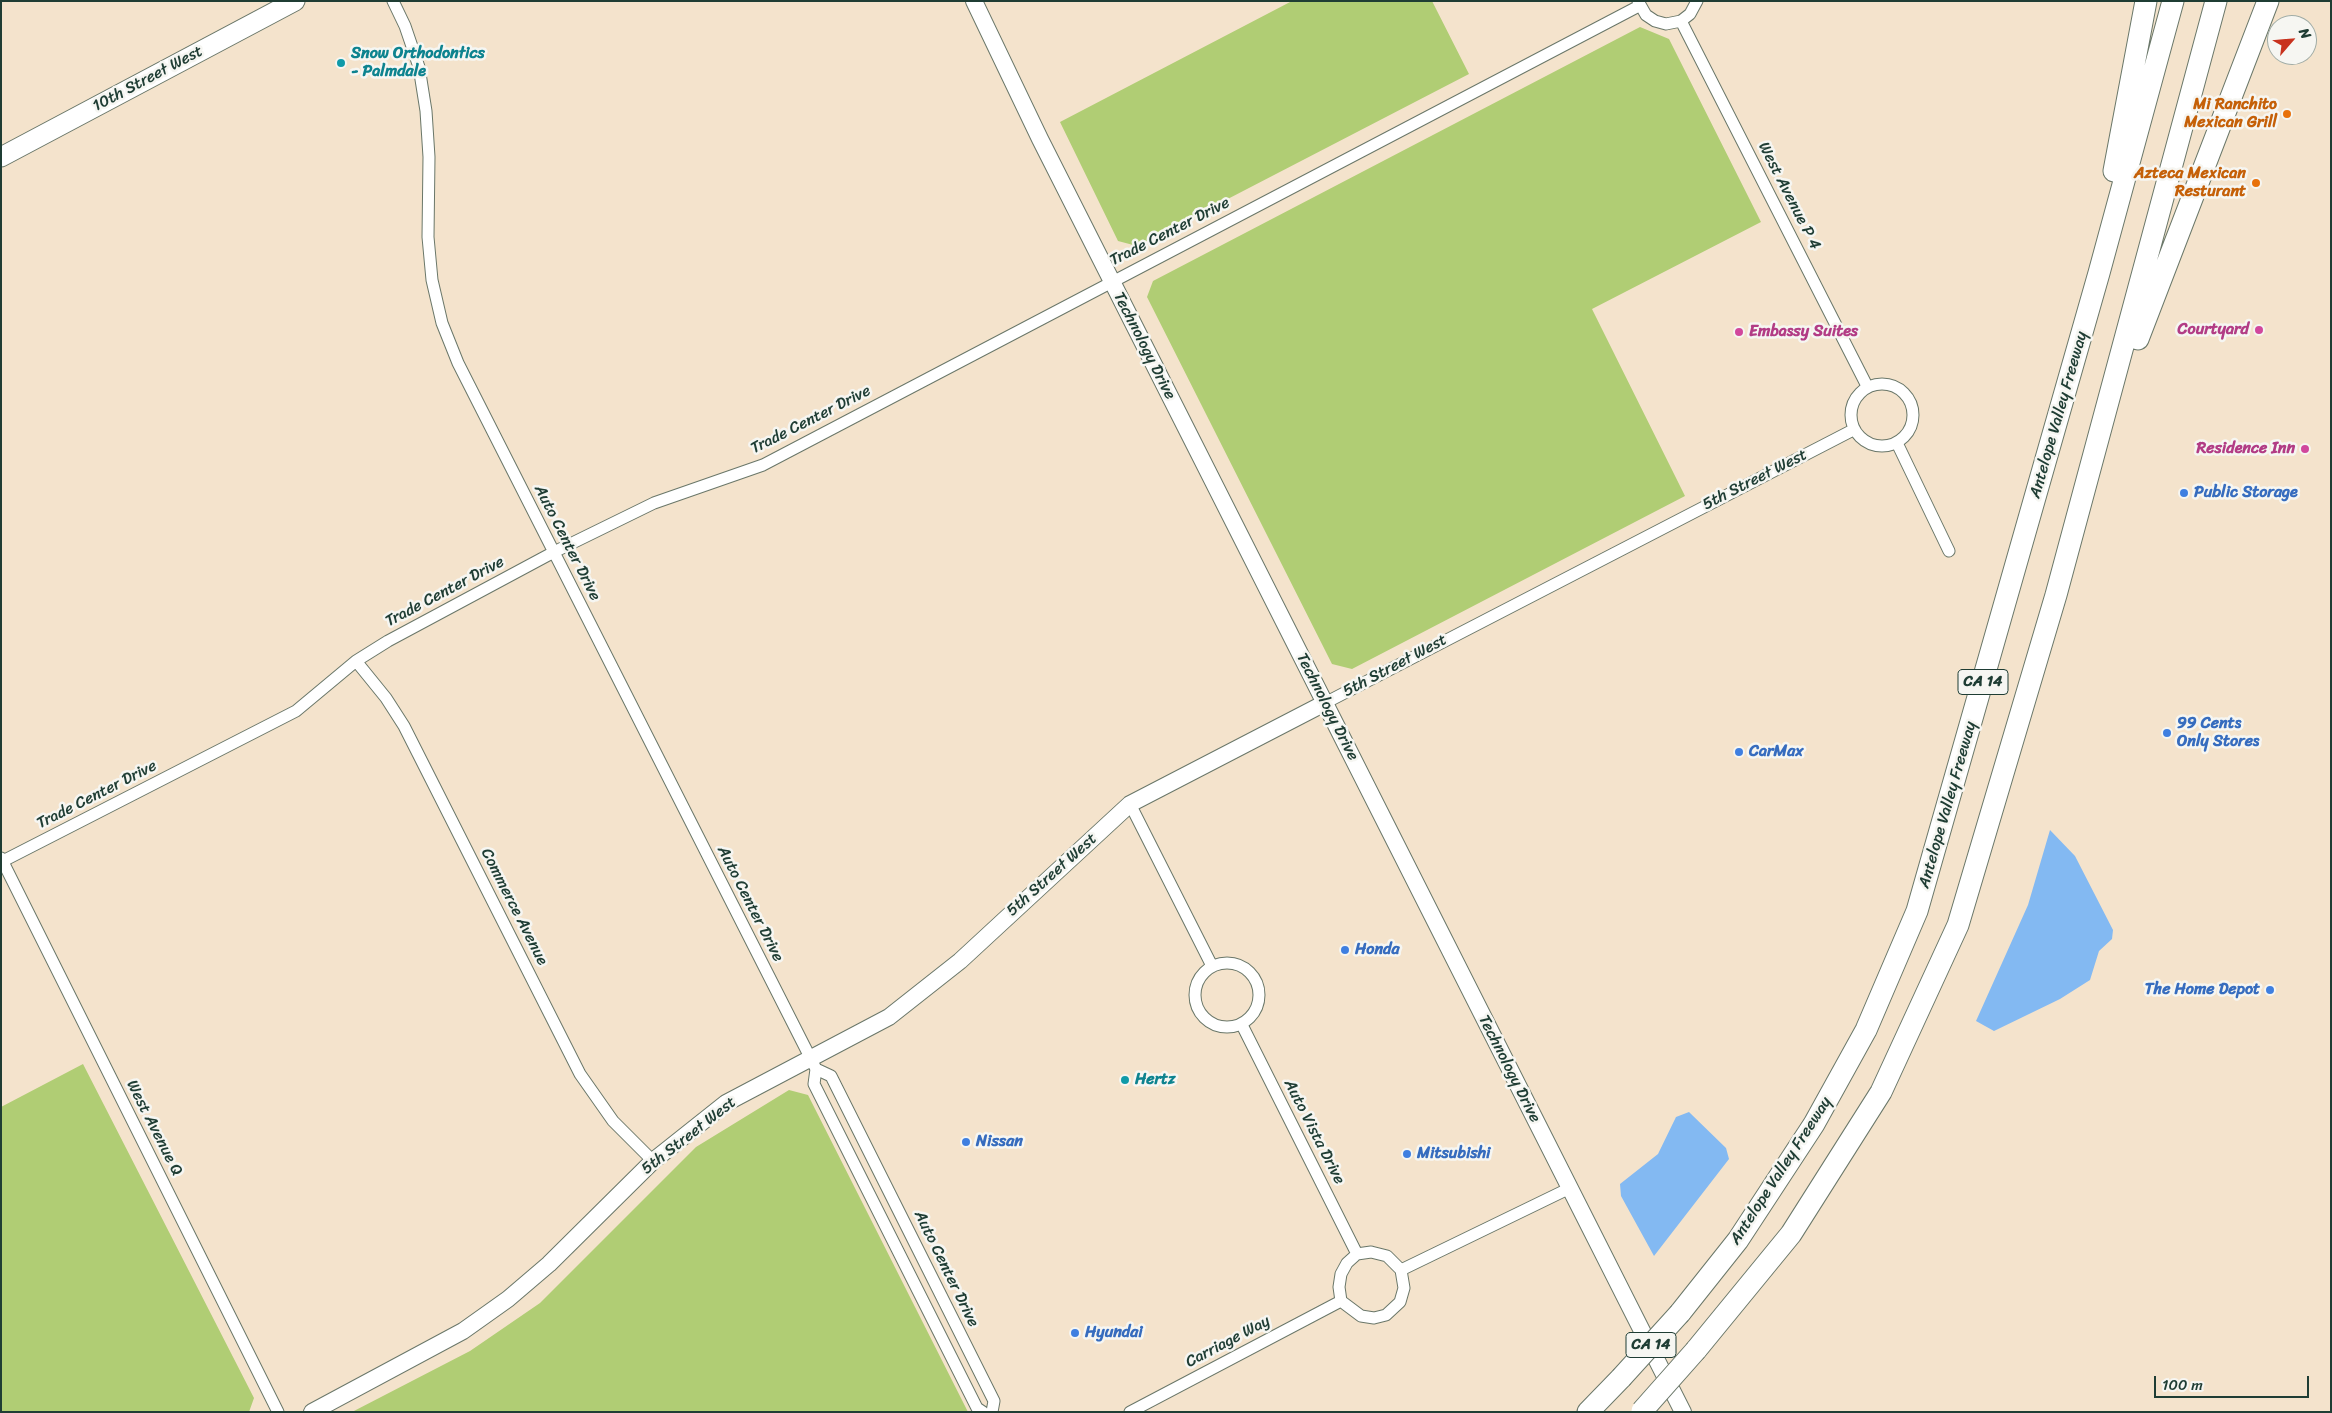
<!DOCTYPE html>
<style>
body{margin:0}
#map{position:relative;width:2332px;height:1413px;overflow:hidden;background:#f4e3cc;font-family:Sriracha,sans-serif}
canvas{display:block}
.frame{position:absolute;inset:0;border:2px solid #1f3d34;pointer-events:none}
.north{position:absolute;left:2267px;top:15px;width:50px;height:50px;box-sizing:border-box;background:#f6f6f2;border:1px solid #a0aca6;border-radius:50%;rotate:63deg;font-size:14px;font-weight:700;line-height:20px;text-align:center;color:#1f3d34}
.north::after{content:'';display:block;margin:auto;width:18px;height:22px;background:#c8321e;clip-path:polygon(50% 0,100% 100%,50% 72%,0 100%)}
.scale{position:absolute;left:2154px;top:1376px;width:155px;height:22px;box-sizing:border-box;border:2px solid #1f3d34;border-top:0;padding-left:6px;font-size:15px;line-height:18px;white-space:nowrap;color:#1f3d34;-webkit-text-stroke:4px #f6f6f2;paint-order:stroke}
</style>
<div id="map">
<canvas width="2332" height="1413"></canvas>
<div class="frame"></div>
<div class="north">N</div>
<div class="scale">100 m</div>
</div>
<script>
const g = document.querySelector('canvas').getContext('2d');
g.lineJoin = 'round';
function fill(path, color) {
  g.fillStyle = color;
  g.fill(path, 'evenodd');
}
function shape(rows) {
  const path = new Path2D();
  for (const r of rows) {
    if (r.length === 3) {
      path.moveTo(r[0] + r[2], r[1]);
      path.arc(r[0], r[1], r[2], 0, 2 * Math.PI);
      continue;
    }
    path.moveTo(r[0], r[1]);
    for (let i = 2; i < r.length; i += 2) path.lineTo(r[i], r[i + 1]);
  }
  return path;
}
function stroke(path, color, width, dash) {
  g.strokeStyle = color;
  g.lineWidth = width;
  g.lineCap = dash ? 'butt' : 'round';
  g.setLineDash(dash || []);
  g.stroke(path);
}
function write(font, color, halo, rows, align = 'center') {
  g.font = font + ' Sriracha,sans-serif';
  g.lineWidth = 5;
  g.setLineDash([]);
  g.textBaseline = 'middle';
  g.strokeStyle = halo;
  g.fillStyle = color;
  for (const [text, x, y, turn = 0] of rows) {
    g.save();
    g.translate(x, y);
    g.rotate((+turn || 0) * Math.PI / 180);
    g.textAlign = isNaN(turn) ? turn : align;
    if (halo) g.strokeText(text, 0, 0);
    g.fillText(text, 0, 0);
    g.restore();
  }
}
const green = shape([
 [1292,1,1432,1,1469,74,1137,246,1118,241,1060,122],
 [1640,27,1669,39,1761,222,1592,309,1685,496,1352,669,1332,664,1147,297,1153,281],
 [83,1064,254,1398,249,1412,1,1412,1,1107],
 [789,1090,808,1095,968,1412,352,1412,470,1351,540,1303,696,1147]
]);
const water = shape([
 [2050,830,2075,856,2113,930,2112,939,2099,951,2090,980,2060,999,1994,1031,1976,1021,2028,905],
 [1689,1112,1726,1148,1729,1159,1654,1256,1621,1196,1620,1184,1658,1154,1676,1117]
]);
const street = shape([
 [393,1,405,26,419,67,426,111,429,157,428,237,432,280,442,323,458,363,816,1069,814,1084,977,1408,983,1412],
 [1638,1,1646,15,1655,21,1666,24,1681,21,1690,14,1697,1],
 [1681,21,1867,386],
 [1882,415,31],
 [1897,443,1949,551],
 [356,661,386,698,404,726,580,1074,613,1121,653,1161],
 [1325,703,1853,430],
 [1130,804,1212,966],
 [1,858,278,1412],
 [1,862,296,711,356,661,388,641,554,552,654,503,763,465,1639,6],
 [1227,995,32],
 [1242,1025,1357,1254],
 [816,1069,831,1076,994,1401,992,1412],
 [1371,1252,1387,1256,1401,1270,1404,1288,1400,1302,1386,1315,1374,1318,1361,1316,1341,1301,1339,1287,1341,1274,1347,1263,1357,1254,1371,1252],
 [1401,1270,1570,1188],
 [1130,1412,1341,1301]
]);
const secondary = shape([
 [974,1,1040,139,1683,1412],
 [312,1412,463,1331,508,1299,549,1264,653,1161,726,1103,889,1017,960,961,1130,804,1325,703]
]);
const primary = shape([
 [1,157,295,1]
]);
const highway = shape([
 [2114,171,2146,1],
 [2138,339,2268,1],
 [1680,1313,1738,1240,1814,1124,1866,1030,1917,911,2099,273,2173,1],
 [1696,1350,1791,1234,1881,1092,1958,925,2056,595,2216,1],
 [1588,1412,1621,1378]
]);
const highwayBridge = shape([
 [1621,1378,1680,1313],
 [1642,1411,1696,1350]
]);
const markers = [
 [341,63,5,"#0f9aa8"],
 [2287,114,5,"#e8710a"],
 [2256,183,5,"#e8710a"],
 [2259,330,5,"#d1479c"],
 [1739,332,5,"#d1479c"],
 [2305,449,5,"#d1479c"],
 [2184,493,5,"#3f7fe0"],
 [2167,733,5,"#3f7fe0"],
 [1739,752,5,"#3f7fe0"],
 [1345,950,5,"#3f7fe0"],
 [2270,990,5,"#3f7fe0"],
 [1125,1080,5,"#0f9aa8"],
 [966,1142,5,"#3f7fe0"],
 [1407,1154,5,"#3f7fe0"],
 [1075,1333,5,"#3f7fe0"]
];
const shields = [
 [1983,682,50],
 [1651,1345,50]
];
const shieldNames = [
 ["CA 14",1983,682],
 ["CA 14",1651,1345]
];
const cultureNames = [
 ["Snow Orthodontics",351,54],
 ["- Palmdale",351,72],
 ["Hertz",1135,1080]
];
const streetNames = [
 ["10th Street West",148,79,-28],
 ["West Avenue P 4",1789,196,63],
 ["Trade Center Drive",1170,232,-27],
 ["Technology Drive",1144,346,63],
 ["Antelope Valley Freeway",2059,415,-74],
 ["Trade Center Drive",811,420,-27],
 ["5th Street West",1755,480,-27],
 ["Auto Center Drive",567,543,63],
 ["Trade Center Drive",445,592,-28],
 ["5th Street West",1395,666,-28],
 ["Technology Drive",1327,707,63],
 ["Trade Center Drive",97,795,-27],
 ["Antelope Valley Freeway",1948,805,-74],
 ["5th Street West",1052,875,-42],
 ["Auto Center Drive",750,904,63],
 ["Commerce Avenue",514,907,63],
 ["Technology Drive",1509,1069,63],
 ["West Avenue Q",154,1128,63],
 ["Auto Vista Drive",1314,1132,63],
 ["5th Street West",689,1136,-38],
 ["Antelope Valley Freeway",1781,1171,-57],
 ["Auto Center Drive",946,1269,64],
 ["Carriage Way",1228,1342,-28]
];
const foodNames = [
 ["Mi Ranchito",2277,105],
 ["Mexican Grill",2277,123],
 ["Azteca Mexican",2246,174],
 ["Resturant",2246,192]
];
const hotelNames = [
 ["Courtyard",2249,330],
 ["Embassy Suites",1749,332,"left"],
 ["Residence Inn",2295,449]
];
const shopNames = [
 ["Public Storage",2194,493],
 ["99 Cents",2177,724],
 ["Only Stores",2177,742],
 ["CarMax",1749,752],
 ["Honda",1355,950],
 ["The Home Depot",2260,990,"right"],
 ["Nissan",976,1142],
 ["Mitsubishi",1417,1154],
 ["Hyundai",1085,1333]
];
fill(green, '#b0cd74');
fill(water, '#83b9f2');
stroke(street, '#6a7769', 13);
stroke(secondary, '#6a7769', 18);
stroke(primary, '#6a7769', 21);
stroke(highway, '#6a7769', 23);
stroke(street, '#fff', 11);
stroke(secondary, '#fff', 16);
stroke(primary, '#fff', 19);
stroke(highway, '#fff', 21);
stroke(highwayBridge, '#6a7769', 23, []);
stroke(highwayBridge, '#fff', 21);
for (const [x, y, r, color] of markers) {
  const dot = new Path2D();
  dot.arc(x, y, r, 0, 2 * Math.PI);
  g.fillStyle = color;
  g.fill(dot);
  stroke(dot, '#f6f6f2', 2);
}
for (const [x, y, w] of shields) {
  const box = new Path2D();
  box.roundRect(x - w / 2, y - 12.5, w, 25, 4);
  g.fillStyle = '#f6f6f2';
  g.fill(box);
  stroke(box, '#1f3d34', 1);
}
write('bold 15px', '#1f3d34', null, shieldNames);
write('bold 16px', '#0d838f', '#f6f6f2', cultureNames, 'left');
write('16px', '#1f3d34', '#f6f6f2', streetNames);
write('bold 16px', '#c56008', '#f6f6f2', foodNames, 'right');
write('bold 16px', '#b23c85', '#f6f6f2', hotelNames, 'right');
write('bold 16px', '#366cbe', '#f6f6f2', shopNames, 'left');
</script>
